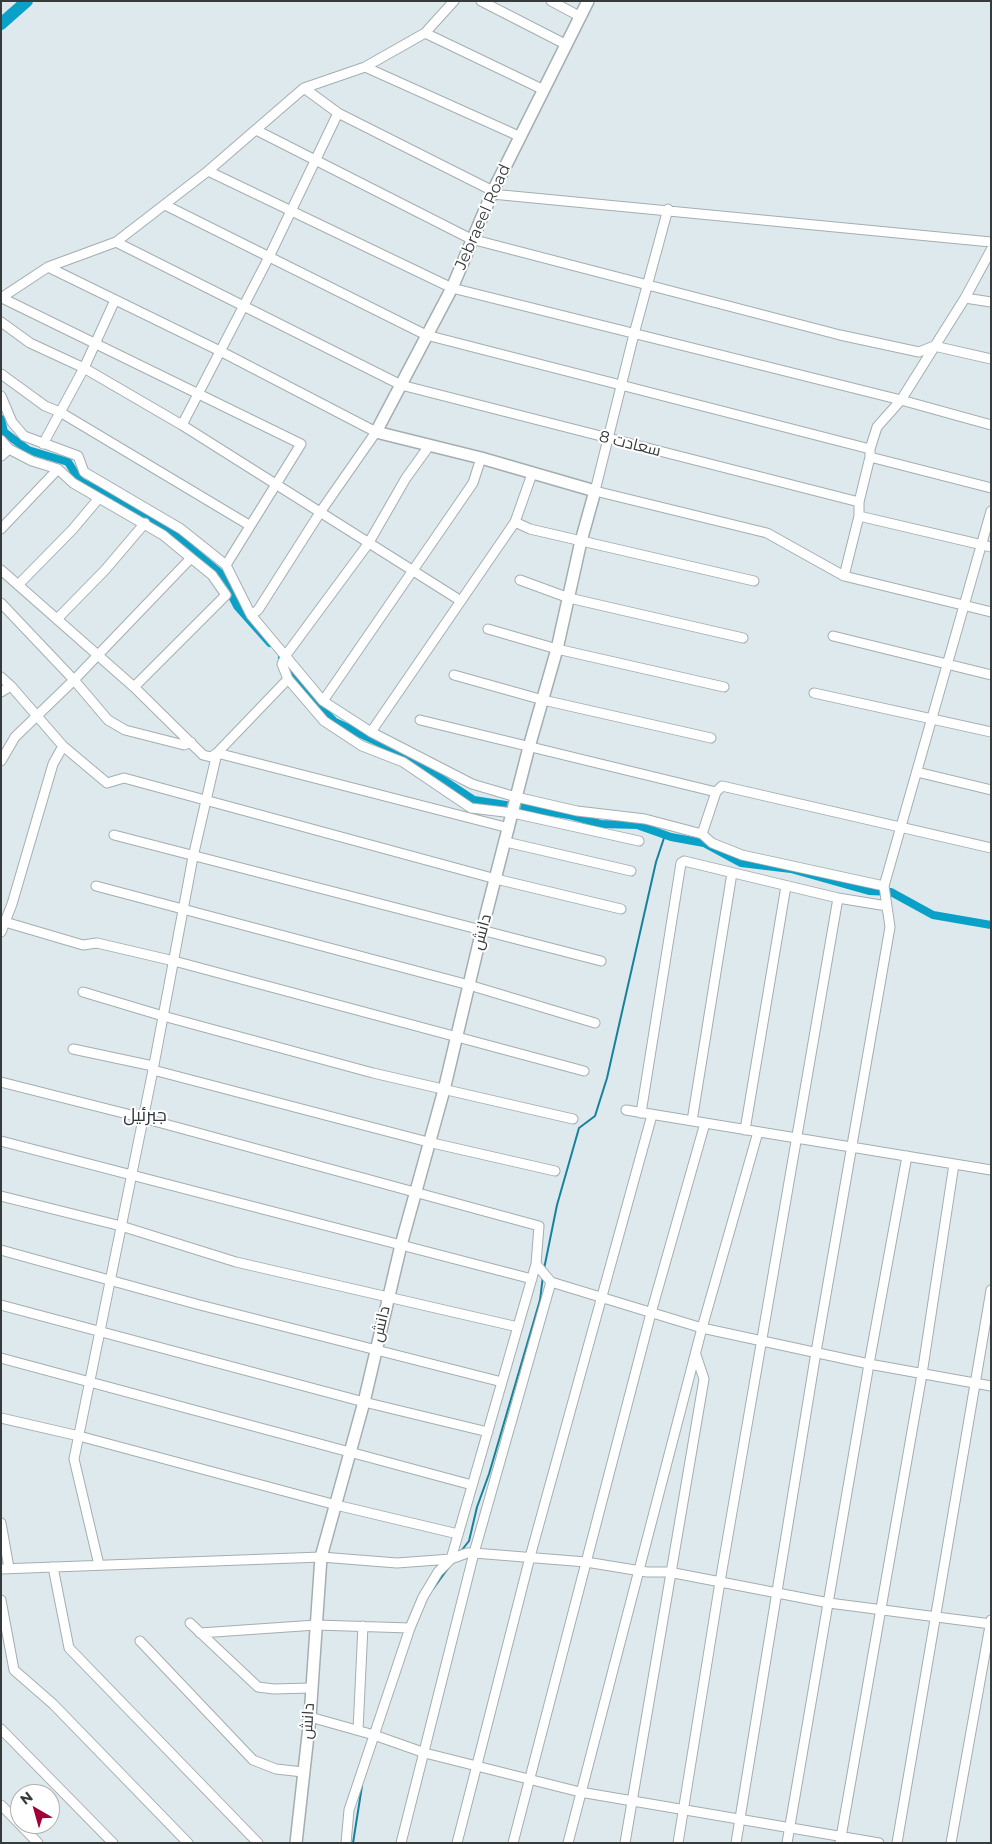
<!DOCTYPE html>
<meta charset="utf-8">
<style>
body{margin:0}
#map{position:relative;width:992px;height:1844px;overflow:hidden;background:#dee9ed;font-family:Montserrat,sans-serif}
canvas{display:block}
.frame{position:absolute;inset:0;border:2px solid #363a3b;pointer-events:none}
.north{position:absolute;left:10px;top:1784px;width:50px;height:50px;box-sizing:border-box;background:#fff;border:1px solid #afb0b1;border-radius:50%;rotate:322deg;font-size:14px;font-weight:700;line-height:20px;text-align:center;color:#363a3b}
.north::after{content:'';display:block;margin:auto;width:18px;height:22px;background:#a00037;clip-path:polygon(50% 0,100% 100%,50% 72%,0 100%)}
</style>
<div id="map">
<canvas width="992" height="1844"></canvas>
<div class="frame"></div>
<div class="north">N</div>
</div>
<script>
const g = document.querySelector('canvas').getContext('2d');
g.lineJoin = 'round';
function shape(rows) {
  const path = new Path2D();
  for (const r of rows) {
    path.moveTo(r[0], r[1]);
    for (let i = 2; i < r.length; i += 2) path.lineTo(r[i], r[i + 1]);
  }
  return path;
}
function stroke(path, color, width, dash) {
  g.strokeStyle = color;
  g.lineWidth = width;
  g.lineCap = dash ? 'butt' : 'round';
  g.setLineDash(dash || []);
  g.stroke(path);
}
function write(font, color, halo, rows, align = 'center') {
  g.font = font + ' Montserrat,Cairo,sans-serif';
  g.lineWidth = 4;
  g.setLineDash([]);
  g.textBaseline = 'middle';
  g.strokeStyle = halo;
  g.fillStyle = color;
  for (const [text, x, y, turn = 0] of rows) {
    g.save();
    g.translate(x, y);
    g.rotate((+turn || 0) * Math.PI / 180);
    g.textAlign = isNaN(turn) ? turn : align;
    if (halo) g.strokeText(text, 0, 0);
    g.fillText(text, 0, 0);
    g.restore();
  }
}
const stream = shape([
 [544,1269,557,1205,579,1128,595,1116,607,1078,656,862,665,835],
 [461,1551,469,1541,477,1507,489,1474,540,1300,543,1276],
 [433,1589,449,1567],
 [353,1843,362,1786]
]);
const canal = shape([
 [1,419,4,432,28,450,68,462,80,481,163,525,220,573,237,606,270,643],
 [282,658,313,700,335,722,404,754,474,800,569,815,601,824,637,825,671,837,704,843,741,863,791,869,869,891,891,892,933,915,991,925]
]);
const river = shape([
 [1,24,27,1]
]);
const minor = shape([
 [481,1,565,44],
 [551,1,581,17],
 [425,33,544,90],
 [365,67,521,137],
 [304,88,338,113,493,191],
 [256,130,471,239,840,335,919,352,934,346,991,359],
 [208,171,452,288,901,400,991,425],
 [492,194,991,242],
 [165,205,426,335,870,449],
 [668,209,634,334,595,491,767,533,844,576,991,612],
 [116,242,401,385,859,502],
 [48,267,222,352,376,432,321,511,258,610,251,615],
 [1,298,48,267,116,242,208,171,304,88,365,67,425,33,454,1],
 [2,298,301,444,226,565],
 [965,298,991,302],
 [1,322,30,343,84,368,182,425,461,601],
 [1,374,45,406,60,412,249,525],
 [1,396,12,422,24,436,78,456,84,472,181,529,226,565,251,615,323,701,371,732,472,784,516,797,577,811,645,819,702,834,712,843,742,855,884,886],
 [182,425,269,257,338,113],
 [1,440,9,449,32,461,58,469,73,483,163,535,191,558,74,680,15,737,1,761],
 [43,444,84,368,115,300],
 [429,446,406,478,368,544,286,655,282,664,288,679,324,721,362,746,403,762,471,808,513,813,639,841],
 [1,456,9,449],
 [870,457,991,488],
 [859,516,991,547],
 [515,522,530,529,754,581],
 [1,529,58,469],
 [1,570,134,687,203,755,211,757,217,753,509,828],
 [844,576,859,516,859,502,870,457,870,449,877,427,901,400,965,298,991,250],
 [520,580,569,598,743,638],
 [18,585,73,529,99,498],
 [1,603,74,680,108,720,125,730,184,745,191,742],
 [57,619,105,570,145,523],
 [488,629,557,649,724,687],
 [833,636,991,675],
 [454,675,543,700,711,738],
 [1,677,11,686,63,746,107,783,124,778,496,879,621,909],
 [134,687,226,595,212,575,191,558],
 [1,692,11,686],
 [814,693,991,732],
 [323,701,473,483,481,458],
 [420,720,716,792],
 [371,732,515,522,532,474],
 [917,772,991,790],
 [702,834,716,792,722,786,991,848],
 [114,835,601,961],
 [506,842,631,871],
 [96,886,469,985,595,1023],
 [5,922,83,945,97,943,174,961,584,1071],
 [1,932,12,904,53,764,63,746],
 [83,992,163,1016,373,1073,573,1119],
 [73,1049,153,1066],
 [153,1070,428,1142,555,1171],
 [1,1082,143,1118,539,1226,536,1264,451,1559,438,1572,423,1597,410,1628,349,1810,346,1843],
 [626,1110,991,1170],
 [641,1113,681,863,684,861,838,898,887,906],
 [692,1121,732,873],
 [745,1130,786,886],
 [1,1141,532,1279],
 [1,1196,121,1226,236,1262,518,1327],
 [1,1250,196,1304,502,1382],
 [536,1264,551,1282,702,1328,869,1364,991,1386],
 [1,1305,364,1402,488,1432],
 [1,1358,472,1485],
 [1,1418,79,1436,336,1505,458,1534],
 [1,1523,9,1568],
 [99,1565,74,1459,153,1070,193,857,217,753,288,679],
 [53,1567,69,1648,258,1843],
 [1,1569,321,1557,397,1563,451,1559,467,1553,474,1553,586,1562,647,1572,669,1572,829,1603,991,1624],
 [1,1600,14,1670,53,1704,188,1843],
 [190,1623,258,1687,274,1689,310,1688],
 [200,1633,316,1625,410,1628],
 [140,1641,253,1760,276,1769,303,1772],
 [310,1717,374,1735,425,1753,580,1792,879,1843],
 [1,1729,113,1843],
 [358,1730,363,1626],
 [1,1805,38,1843],
 [401,1843,474,1553,551,1282],
 [457,1843,530,1557,652,1115],
 [513,1843,651,1313,705,1123],
 [568,1843,702,1328,758,1132],
 [625,1843,704,1379,696,1355],
 [678,1843,720,1582,838,898],
 [736,1843,816,1352,890,927,884,886,991,511],
 [787,1843,869,1364,907,1156],
 [840,1843,922,1374,954,1164],
 [897,1843,991,1290],
 [951,1843,991,1620]
]);
const major = shape([
 [296,1843,310,1717,321,1557,364,1402,401,1245,444,1090,482,930,529,747,557,649,581,541,595,491,481,458,376,432,452,288,493,191,588,1]
]);
const streetNames = [
 ["Jebraeel Road",483,217,-66],
 ["سعادت 8",630,444,14],
 ["دانش",482,932,-75],
 ["دانش",381,1324,-77],
 ["دانش",308,1721,-86]
];
const neighbourhoodNames = [
 ["جبرئیل",145,1116]
];
stroke(stream, '#16829e', 2);
stroke(canal, '#09a1c8', 8);
stroke(river, '#09a1c8', 12);
stroke(minor, '#a4aeb1', 11);
stroke(major, '#a4aeb1', 14);
stroke(minor, '#fff', 9);
stroke(major, '#fff', 11);
write('16px', '#363a3b', '#fff', streetNames);
write('18px', '#2e363a', '#fff', neighbourhoodNames);
</script>
